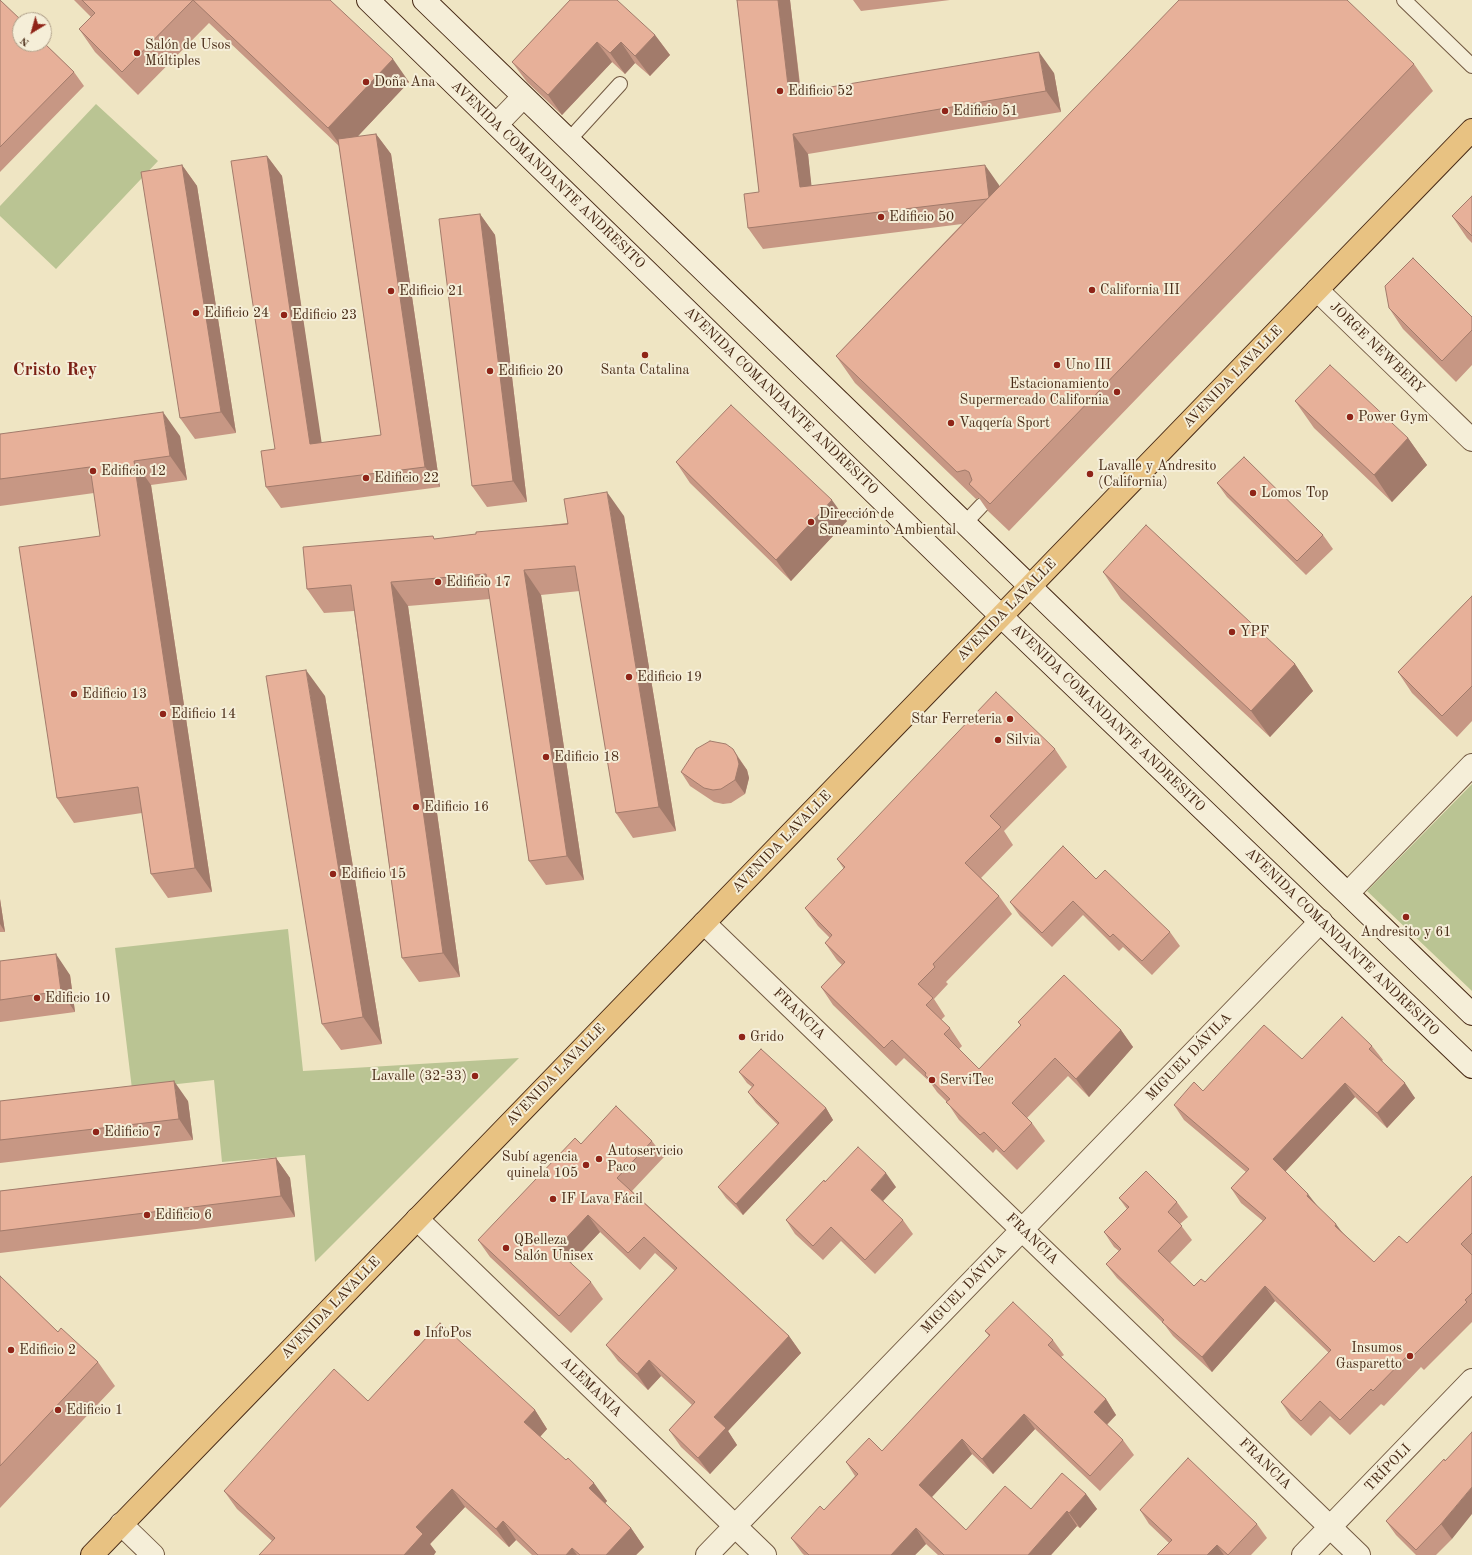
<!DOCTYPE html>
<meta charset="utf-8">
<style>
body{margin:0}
#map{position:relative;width:1472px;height:1555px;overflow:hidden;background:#efe5c3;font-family:"Old Standard TT",serif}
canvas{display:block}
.north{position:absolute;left:12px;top:12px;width:40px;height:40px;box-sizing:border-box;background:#f5eed8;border:1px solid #b0a08a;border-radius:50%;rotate:217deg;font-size:11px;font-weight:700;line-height:16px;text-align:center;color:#482a16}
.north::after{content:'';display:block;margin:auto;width:14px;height:18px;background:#8f2418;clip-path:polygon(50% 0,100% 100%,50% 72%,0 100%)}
</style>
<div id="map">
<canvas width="1472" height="1555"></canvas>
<div class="north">N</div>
</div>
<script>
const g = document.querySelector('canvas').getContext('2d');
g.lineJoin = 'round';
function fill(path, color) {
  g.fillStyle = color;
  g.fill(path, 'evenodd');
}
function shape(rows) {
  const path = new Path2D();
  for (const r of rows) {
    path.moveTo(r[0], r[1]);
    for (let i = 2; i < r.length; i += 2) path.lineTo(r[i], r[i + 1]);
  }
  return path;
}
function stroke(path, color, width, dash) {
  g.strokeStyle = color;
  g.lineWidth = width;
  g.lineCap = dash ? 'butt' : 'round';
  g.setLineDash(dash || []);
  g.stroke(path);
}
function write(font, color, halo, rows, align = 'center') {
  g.font = font + ' "Old Standard TT",serif';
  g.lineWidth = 4;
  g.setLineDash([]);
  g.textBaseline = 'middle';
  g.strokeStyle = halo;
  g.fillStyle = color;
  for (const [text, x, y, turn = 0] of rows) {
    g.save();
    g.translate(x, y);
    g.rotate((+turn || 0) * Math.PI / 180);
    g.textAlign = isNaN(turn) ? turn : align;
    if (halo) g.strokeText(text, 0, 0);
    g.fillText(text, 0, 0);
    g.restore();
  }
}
const green = shape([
 [96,104,158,161,56,269,0,216,0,206],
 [1472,784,1472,991,1367,891],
 [288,929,303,1071,519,1058,315,1262,305,1155,222,1162,214,1080,132,1089,115,948]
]);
const lane = shape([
 [1404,0,1472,66],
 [568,141,620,84],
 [965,523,982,505]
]);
const street = shape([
 [497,124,523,97],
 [1317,290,1472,440],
 [1348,893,1472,765],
 [704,923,1359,1555],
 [417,1219,765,1555],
 [121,1524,153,1555],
 [707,1555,1321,921],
 [1303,1555,1472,1380]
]);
const secondary = shape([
 [368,0,1001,616,1472,1067],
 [424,0,1472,1014]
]);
const primary = shape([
 [92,1555,1472,130]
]);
const wall = shape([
 [0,0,74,72,84,86,0,172],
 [74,0,330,0,409,82,357,137,376,134,391,154,440,487,281,508,266,487,275,449,267,156,282,176,321,443,381,435,339,146,209,23,138,95,95,52,79,29,91,17],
 [570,0,655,35,670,55,650,76,635,63,625,74,612,62,562,115,527,82,512,62],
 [737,0,790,0,801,92,1054,73,1061,112,808,154,811,186,999,185,999,186,1414,64,1433,91,1009,531,988,511,979,498,976,499,855,383,836,356,962,224,763,249,748,228,759,192],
 [853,0,950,0,861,11],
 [182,165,197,186,236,433,195,439,180,418],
 [1472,196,1472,243,1467,238,1452,216],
 [480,214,495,235,527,502,487,507,472,486],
 [1389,308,1472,317,1472,365,1456,382,1403,329],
 [1295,401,1408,438,1427,465,1392,502,1314,428],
 [0,434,180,436,187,480,151,485,212,892,168,898,151,874,142,813,74,823,57,798,100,536,94,493,0,506],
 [676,462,847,521,791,581,690,483],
 [1217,483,1323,535,1333,549,1306,575,1227,497],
 [624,516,676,831,633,838,616,813,580,591,541,595,584,880,546,885,529,861,490,599,408,606,460,977,419,982,402,958,354,611,324,613,307,589,436,539],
 [1103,572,1295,664,1313,691,1270,737,1121,599],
 [1472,596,1472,721,1457,737,1412,693,1398,672],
 [325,696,382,1044,341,1050,322,1024],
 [733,749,747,770,749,778,745,794,731,803,723,804,714,802,690,786,681,772],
 [1055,749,1067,767,1004,831,1013,845,981,878,999,896,1012,914,946,982,948,984,934,999,945,1016,941,1020,950,1028,962,1046,959,1049,979,1069,1021,1026,1018,1022,1121,1030,1133,1047,1089,1097,1068,1076,1027,1118,1032,1123,1045,1141,1017,1170,996,1149,993,1153,959,1120,947,1102,937,1092,930,1082,904,1058,896,1066,833,1005,821,987,842,965,837,960,825,943,830,938,818,926,805,908,844,869,837,859],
 [1096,879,1170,932,1180,946,1152,975,1123,947,1119,951,1083,915,1052,947,1020,916,1010,902],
 [0,899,5,932,0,932],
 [0,961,70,975,75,1012,0,1022],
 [1372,1046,1383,1060,1382,1061,1415,1098,1387,1128,1355,1097,1285,1172,1343,1233,1374,1262,1407,1243,1472,1176,1472,1322,1424,1370,1421,1367,1384,1406,1381,1404,1350,1435,1330,1416,1311,1436,1291,1417,1281,1402,1329,1353,1275,1301,1212,1372,1173,1336,1164,1324,1117,1278,1106,1264,1119,1251,1114,1247,1104,1232,1127,1209,1119,1198,1177,1202,1188,1217,1180,1224,1192,1240,1170,1263,1194,1286,1205,1282,1263,1221,1241,1203,1231,1188,1246,1172,1184,1120,1174,1105,1203,1091,1302,1059],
 [739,1072,826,1108,833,1120,743,1215,726,1198,718,1187,778,1125,756,1103,748,1092,752,1087,747,1083],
 [0,1101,188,1101,193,1140,0,1163],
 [652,1141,664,1157,632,1191,789,1336,801,1353,728,1431,737,1445,710,1474,681,1447,669,1430,692,1405,661,1376,648,1390,618,1361,606,1345,675,1271,655,1253,640,1270,600,1232,570,1263,591,1282,603,1299,571,1333,490,1257,478,1240,581,1144],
 [276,1158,290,1178,295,1217,0,1253,0,1191],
 [825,1182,896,1187,883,1201,903,1220,913,1234,875,1274,841,1241,823,1260,795,1234,786,1220],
 [0,1276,58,1332,98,1362,115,1386,0,1508],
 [985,1331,1053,1340,1064,1355,1061,1357,1106,1399,1116,1415,1107,1425,1123,1440,1134,1455,1100,1491,1035,1429,993,1474,972,1454,932,1497,966,1530,1031,1509,1086,1494,1097,1509,1080,1528,1077,1526,1051,1555,938,1555,926,1544,915,1555,804,1555,802,1553,791,1538,824,1510,855,1476,846,1462,882,1451,989,1336],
 [368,1401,535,1410,547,1429,540,1437,607,1501,605,1503,631,1528,644,1547,636,1555,532,1555,516,1540,509,1547,465,1507,430,1544,436,1552,272,1541,237,1509,224,1491],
 [1444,1459,1452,1539,1436,1555,1416,1555,1396,1535,1386,1521],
 [1140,1510,1257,1524,1267,1538,1251,1555,1157,1555,1169,1543,1149,1524]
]);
const shadedWall = shape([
 [778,0,790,0,803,114,789,94],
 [655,35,670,55,650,76,635,56],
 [597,42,612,62,562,115,548,95],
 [621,42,635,63,625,74,610,53],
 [1039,52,1054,73,1061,112,1046,91],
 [393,59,409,82,344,151,328,128],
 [376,134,391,154,440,487,425,467],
 [793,134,808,154,814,208,800,187],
 [267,156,282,176,325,465,310,444],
 [182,165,197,186,236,433,221,412],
 [985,165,999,185,1004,219,989,199],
 [480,214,495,235,527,502,513,481],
 [163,412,180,436,187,480,170,456],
 [1408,438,1427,465,1392,502,1374,475],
 [134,461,151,485,212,892,195,868],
 [607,492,624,516,676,831,659,807],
 [832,500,847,521,791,581,776,560],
 [524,570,541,595,584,880,567,856],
 [391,582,408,606,460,977,443,953],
 [1295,664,1313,691,1270,737,1251,711],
 [306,670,325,696,382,1044,363,1017],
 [737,756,747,770,749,778,745,794,735,780],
 [0,899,5,932,0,924],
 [56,954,70,975,75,1012,61,991],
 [1121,1030,1133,1047,1089,1097,1076,1079],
 [174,1081,188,1101,193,1140,179,1119],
 [1345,1083,1355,1097,1283,1174,1273,1159],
 [1405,1083,1415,1098,1387,1128,1377,1113],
 [826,1108,833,1120,743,1215,736,1204],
 [276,1158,290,1178,295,1217,281,1196],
 [886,1173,896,1187,881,1203,871,1190],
 [1308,1194,1319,1208,1307,1196],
 [588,1215,600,1232,568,1266,556,1249],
 [1336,1224,1347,1239,1335,1226],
 [1265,1286,1275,1301,1212,1372,1202,1357],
 [789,1336,801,1353,728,1431,737,1445,710,1474,698,1458,714,1417],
 [649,1360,661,1376,648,1390,637,1374],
 [1106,1399,1116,1415,1104,1427,1094,1412],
 [535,1410,547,1429,537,1440,524,1422],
 [1024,1414,1035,1429,993,1474,982,1459],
 [962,1439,972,1454,929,1500,919,1485],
 [594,1483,607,1501,602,1507,589,1488],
 [1472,1487,1472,1514,1452,1539,1441,1524],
 [452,1489,465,1507,430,1544,436,1552,434,1555,404,1555,416,1527],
 [1086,1494,1097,1509,1080,1528,1069,1513],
 [1067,1511,1077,1526,1051,1555,1028,1555],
 [503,1521,516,1540,509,1547,496,1529],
 [631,1528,644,1547,636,1555,606,1555],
 [916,1528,926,1544,915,1555,891,1555],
 [1217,1545,1224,1555,1207,1555],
 [572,1548,577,1555,566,1555]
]);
const building = shape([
 [0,0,21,20,20,20,20,44,44,44,44,43,74,72,0,147,0,0],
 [82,0,330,0,393,59,328,128,193,0,122,72,79,29,95,13,82,0],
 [570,0,617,0,655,35,635,56,621,42,610,53,597,42,548,95,512,62,570,0],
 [737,0,778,0,789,94,1039,52,1046,91,793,134,800,187,985,165,989,197,987,199,748,228,744,194,759,192,737,0],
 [1179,0,1347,0,1414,64,990,504,969,484,972,480,969,472,965,470,957,472,836,356,1179,0],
 [376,134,425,467,266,487,261,451,275,449,231,161,267,156,310,444,381,435,338,139,376,134],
 [182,165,221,412,180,418,141,172,182,165],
 [1472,196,1472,236,1452,216,1472,196],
 [480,214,513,481,472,486,439,219,480,214],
 [1413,258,1472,317,1472,330,1442,361,1389,308,1385,286,1413,258],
 [1330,365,1408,438,1374,475,1295,401,1330,365],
 [731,405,832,500,776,560,676,462,731,405],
 [163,412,170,456,134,461,195,868,151,874,138,787,57,798,19,547,100,536,90,467,0,479,0,434,163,412],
 [1244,457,1323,535,1297,561,1217,483,1244,457],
 [607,492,659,807,616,813,575,566,524,570,567,856,529,861,486,574,391,582,443,953,402,958,351,585,307,589,303,547,433,536,434,539,476,534,476,532,568,524,564,499,607,492],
 [1146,525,1295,664,1251,711,1103,572,1146,525],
 [1472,596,1472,686,1442,716,1398,672,1472,596],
 [306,670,363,1017,322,1024,266,676,306,670],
 [996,692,1055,749,990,816,1001,827,965,863,999,896,933,964,935,967,918,984,933,998,926,1005,950,1028,944,1034,979,1069,1021,1025,1018,1022,1064,975,1121,1030,1076,1079,1055,1058,1012,1103,1032,1123,1004,1152,984,1132,980,1135,946,1102,950,1099,925,1075,926,1073,892,1040,884,1048,821,987,845,962,825,943,832,935,805,908,845,867,837,859,996,692],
 [710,741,726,744,733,749,737,756,739,764,735,780,721,789,713,790,704,788,681,772,696,749,710,741],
 [1063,846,1096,879,1105,870,1170,932,1142,961,1113,934,1110,937,1073,901,1042,933,1010,902,1063,846],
 [56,954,61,991,0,1000,0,961,56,954],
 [1342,1017,1372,1046,1369,1049,1405,1083,1377,1113,1345,1083,1273,1159,1308,1194,1307,1196,1336,1224,1335,1226,1374,1262,1399,1236,1407,1243,1472,1176,1472,1233,1461,1244,1472,1255,1472,1293,1465,1300,1467,1302,1414,1355,1411,1352,1373,1391,1371,1389,1340,1420,1320,1401,1301,1421,1281,1402,1331,1350,1265,1286,1202,1357,1162,1322,1164,1320,1106,1264,1121,1249,1104,1232,1129,1207,1119,1198,1146,1171,1177,1202,1168,1212,1182,1226,1158,1251,1194,1286,1201,1279,1205,1282,1266,1218,1231,1188,1249,1169,1174,1105,1194,1082,1203,1091,1264,1025,1302,1059,1342,1017],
 [761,1049,826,1108,736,1204,718,1187,779,1123,748,1092,754,1085,739,1072,761,1049],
 [174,1081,179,1119,0,1140,0,1101,174,1081],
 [616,1106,652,1141,617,1178,789,1336,714,1417,726,1428,698,1458,669,1430,695,1402,649,1360,637,1374,606,1345,677,1268,644,1237,628,1253,588,1215,556,1249,591,1282,559,1316,478,1240,575,1138,581,1144,616,1106],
 [858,1147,886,1173,871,1190,903,1220,865,1260,831,1227,813,1246,786,1220,824,1180,825,1182,858,1147],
 [276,1158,281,1196,0,1231,0,1191,276,1158],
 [0,1276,58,1332,61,1328,98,1362,0,1466,0,1276],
 [1013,1302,1053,1340,1048,1345,1106,1399,1094,1412,1123,1440,1090,1476,1024,1414,982,1459,962,1439,919,1485,966,1530,1005,1486,1031,1509,1062,1473,1086,1494,1069,1513,1067,1511,1028,1555,944,1555,916,1528,891,1555,809,1555,791,1538,820,1506,824,1510,858,1474,846,1462,869,1438,882,1451,990,1335,985,1331,1013,1302],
 [440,1323,535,1410,524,1422,566,1460,568,1458,594,1483,589,1488,631,1528,606,1555,580,1555,572,1548,566,1555,538,1555,503,1521,496,1529,452,1489,416,1527,423,1534,404,1555,259,1555,275,1538,224,1491,334,1369,368,1401,440,1323],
 [1472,1432,1472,1487,1441,1524,1416,1550,1386,1521,1444,1459,1445,1461,1472,1432],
 [1188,1458,1257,1524,1228,1555,1217,1545,1207,1555,1157,1555,1172,1540,1140,1510,1188,1458]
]);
const markers = [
 [137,53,4,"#8f2418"],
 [366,82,4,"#8f2418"],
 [780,91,4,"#8f2418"],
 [945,111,4,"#8f2418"],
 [881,217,4,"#8f2418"],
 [1092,290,4,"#8f2418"],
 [391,291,4,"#8f2418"],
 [196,313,4,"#8f2418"],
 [284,315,4,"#8f2418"],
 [645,355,4,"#8f2418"],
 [1057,365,4,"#8f2418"],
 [490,371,4,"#8f2418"],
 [1117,392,4,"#8f2418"],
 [1350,417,4,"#8f2418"],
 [951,423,4,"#8f2418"],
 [93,471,4,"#8f2418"],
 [1090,474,4,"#8f2418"],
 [366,478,4,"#8f2418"],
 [1253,493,4,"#8f2418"],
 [811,522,4,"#8f2418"],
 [438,582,4,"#8f2418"],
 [1232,632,4,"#8f2418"],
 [629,677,4,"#8f2418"],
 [74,694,4,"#8f2418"],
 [163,714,4,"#8f2418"],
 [1010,719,4,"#8f2418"],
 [998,740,4,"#8f2418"],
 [546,757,4,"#8f2418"],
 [416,807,4,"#8f2418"],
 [333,874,4,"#8f2418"],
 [1406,917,4,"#8f2418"],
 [37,998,4,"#8f2418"],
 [742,1037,4,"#8f2418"],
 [475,1076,4,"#8f2418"],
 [932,1080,4,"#8f2418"],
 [96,1132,4,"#8f2418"],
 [599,1159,4,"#8f2418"],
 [586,1165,4,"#8f2418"],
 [553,1199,4,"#8f2418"],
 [147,1215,4,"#8f2418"],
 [506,1248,4,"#8f2418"],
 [417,1333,4,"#8f2418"],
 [11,1350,4,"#8f2418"],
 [1410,1356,4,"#8f2418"],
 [58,1410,4,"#8f2418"]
];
const poiNames = [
 ["Salón de Usos",145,45],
 ["Múltiples",145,61],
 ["Doña Ana",374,82],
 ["Edificio 52",788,91],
 ["Edificio 51",953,111],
 ["Edificio 50",889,217],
 ["California III",1100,290],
 ["Edificio 21",399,291],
 ["Edificio 24",204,313],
 ["Edificio 23",292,315],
 ["Uno III",1065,365],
 ["Santa Catalina",645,370,"center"],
 ["Edificio 20",498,371],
 ["Estacionamiento",1109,384,"right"],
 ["Supermercado California",1109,400,"right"],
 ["Power Gym",1358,417],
 ["Vaqqería Sport",959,423],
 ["Lavalle y Andresito",1098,466],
 ["(California)",1098,482],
 ["Edificio 12",101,471],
 ["Edificio 22",374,478],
 ["Lomos Top",1261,493],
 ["Dirección de",819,514],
 ["Saneaminto Ambiental",819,530],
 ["Edificio 17",446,582],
 ["YPF",1240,632],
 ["Edificio 19",637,677],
 ["Edificio 13",82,694],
 ["Edificio 14",171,714],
 ["Star Ferreteria",1002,719,"right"],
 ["Silvia",1006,740],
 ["Edificio 18",554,757],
 ["Edificio 16",424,807],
 ["Edificio 15",341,874],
 ["Andresito y 61",1406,932,"center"],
 ["Edificio 10",45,998],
 ["Grido",750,1037],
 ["Lavalle (32-33)",467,1076,"right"],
 ["ServiTec",940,1080],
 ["Edificio 7",104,1132],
 ["Autoservicio",607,1151],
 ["Paco",607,1167],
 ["Subí agencia",578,1157,"right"],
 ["quinela 105",578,1173,"right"],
 ["IF Lava Fácil",561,1199],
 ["Edificio 6",155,1215],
 ["QBelleza",514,1240],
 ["Salón Unisex",514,1256],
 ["InfoPos",425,1333],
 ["Insumos",1402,1348,"right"],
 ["Gasparetto",1402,1364,"right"],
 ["Edificio 2",19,1350],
 ["Edificio 1",66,1410]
];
const streetNames = [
 ["AVENIDA COMANDANTE ANDRESITO",548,175,44],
 ["JORGE NEWBERY",1377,348,44],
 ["AVENIDA LAVALLE",1233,377,-46],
 ["AVENIDA COMANDANTE ANDRESITO",781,401,44],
 ["AVENIDA LAVALLE",1007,610,-46],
 ["AVENIDA COMANDANTE ANDRESITO",1108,718,44],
 ["AVENIDA LAVALLE",782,842,-46],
 ["AVENIDA COMANDANTE ANDRESITO",1342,942,44],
 ["FRANCIA",799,1014,44],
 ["MIGUEL DÁVILA",1189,1057,-46],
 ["AVENIDA LAVALLE",556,1075,-46],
 ["FRANCIA",1032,1239,44],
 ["MIGUEL DÁVILA",964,1290,-46],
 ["AVENIDA LAVALLE",331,1308,-46],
 ["ALEMANIA",591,1387,44],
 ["FRANCIA",1265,1464,44],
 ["TRÍPOLI",1388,1468,-46]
];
const districtNames = [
 ["Cristo Rey",55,370]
];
fill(green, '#bac493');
stroke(lane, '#725941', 16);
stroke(street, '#725941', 24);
stroke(secondary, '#482a16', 24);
stroke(primary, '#482a16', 24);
stroke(lane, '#f5eed8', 14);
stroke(street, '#f5eed8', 22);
stroke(secondary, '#f5eed8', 22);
stroke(primary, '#e8c282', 22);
fill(wall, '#c79784');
fill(shadedWall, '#a27b6b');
fill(building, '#e7b099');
stroke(building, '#a27b6b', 1);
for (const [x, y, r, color] of markers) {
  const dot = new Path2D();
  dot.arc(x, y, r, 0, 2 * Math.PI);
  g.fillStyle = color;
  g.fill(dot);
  stroke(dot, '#f5eed8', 1.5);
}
write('14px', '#482a16', '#f5eed8', poiNames, 'left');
write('14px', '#482a16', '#f5eed8', streetNames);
write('bold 18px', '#7a1f14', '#f5eed8', districtNames);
</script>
